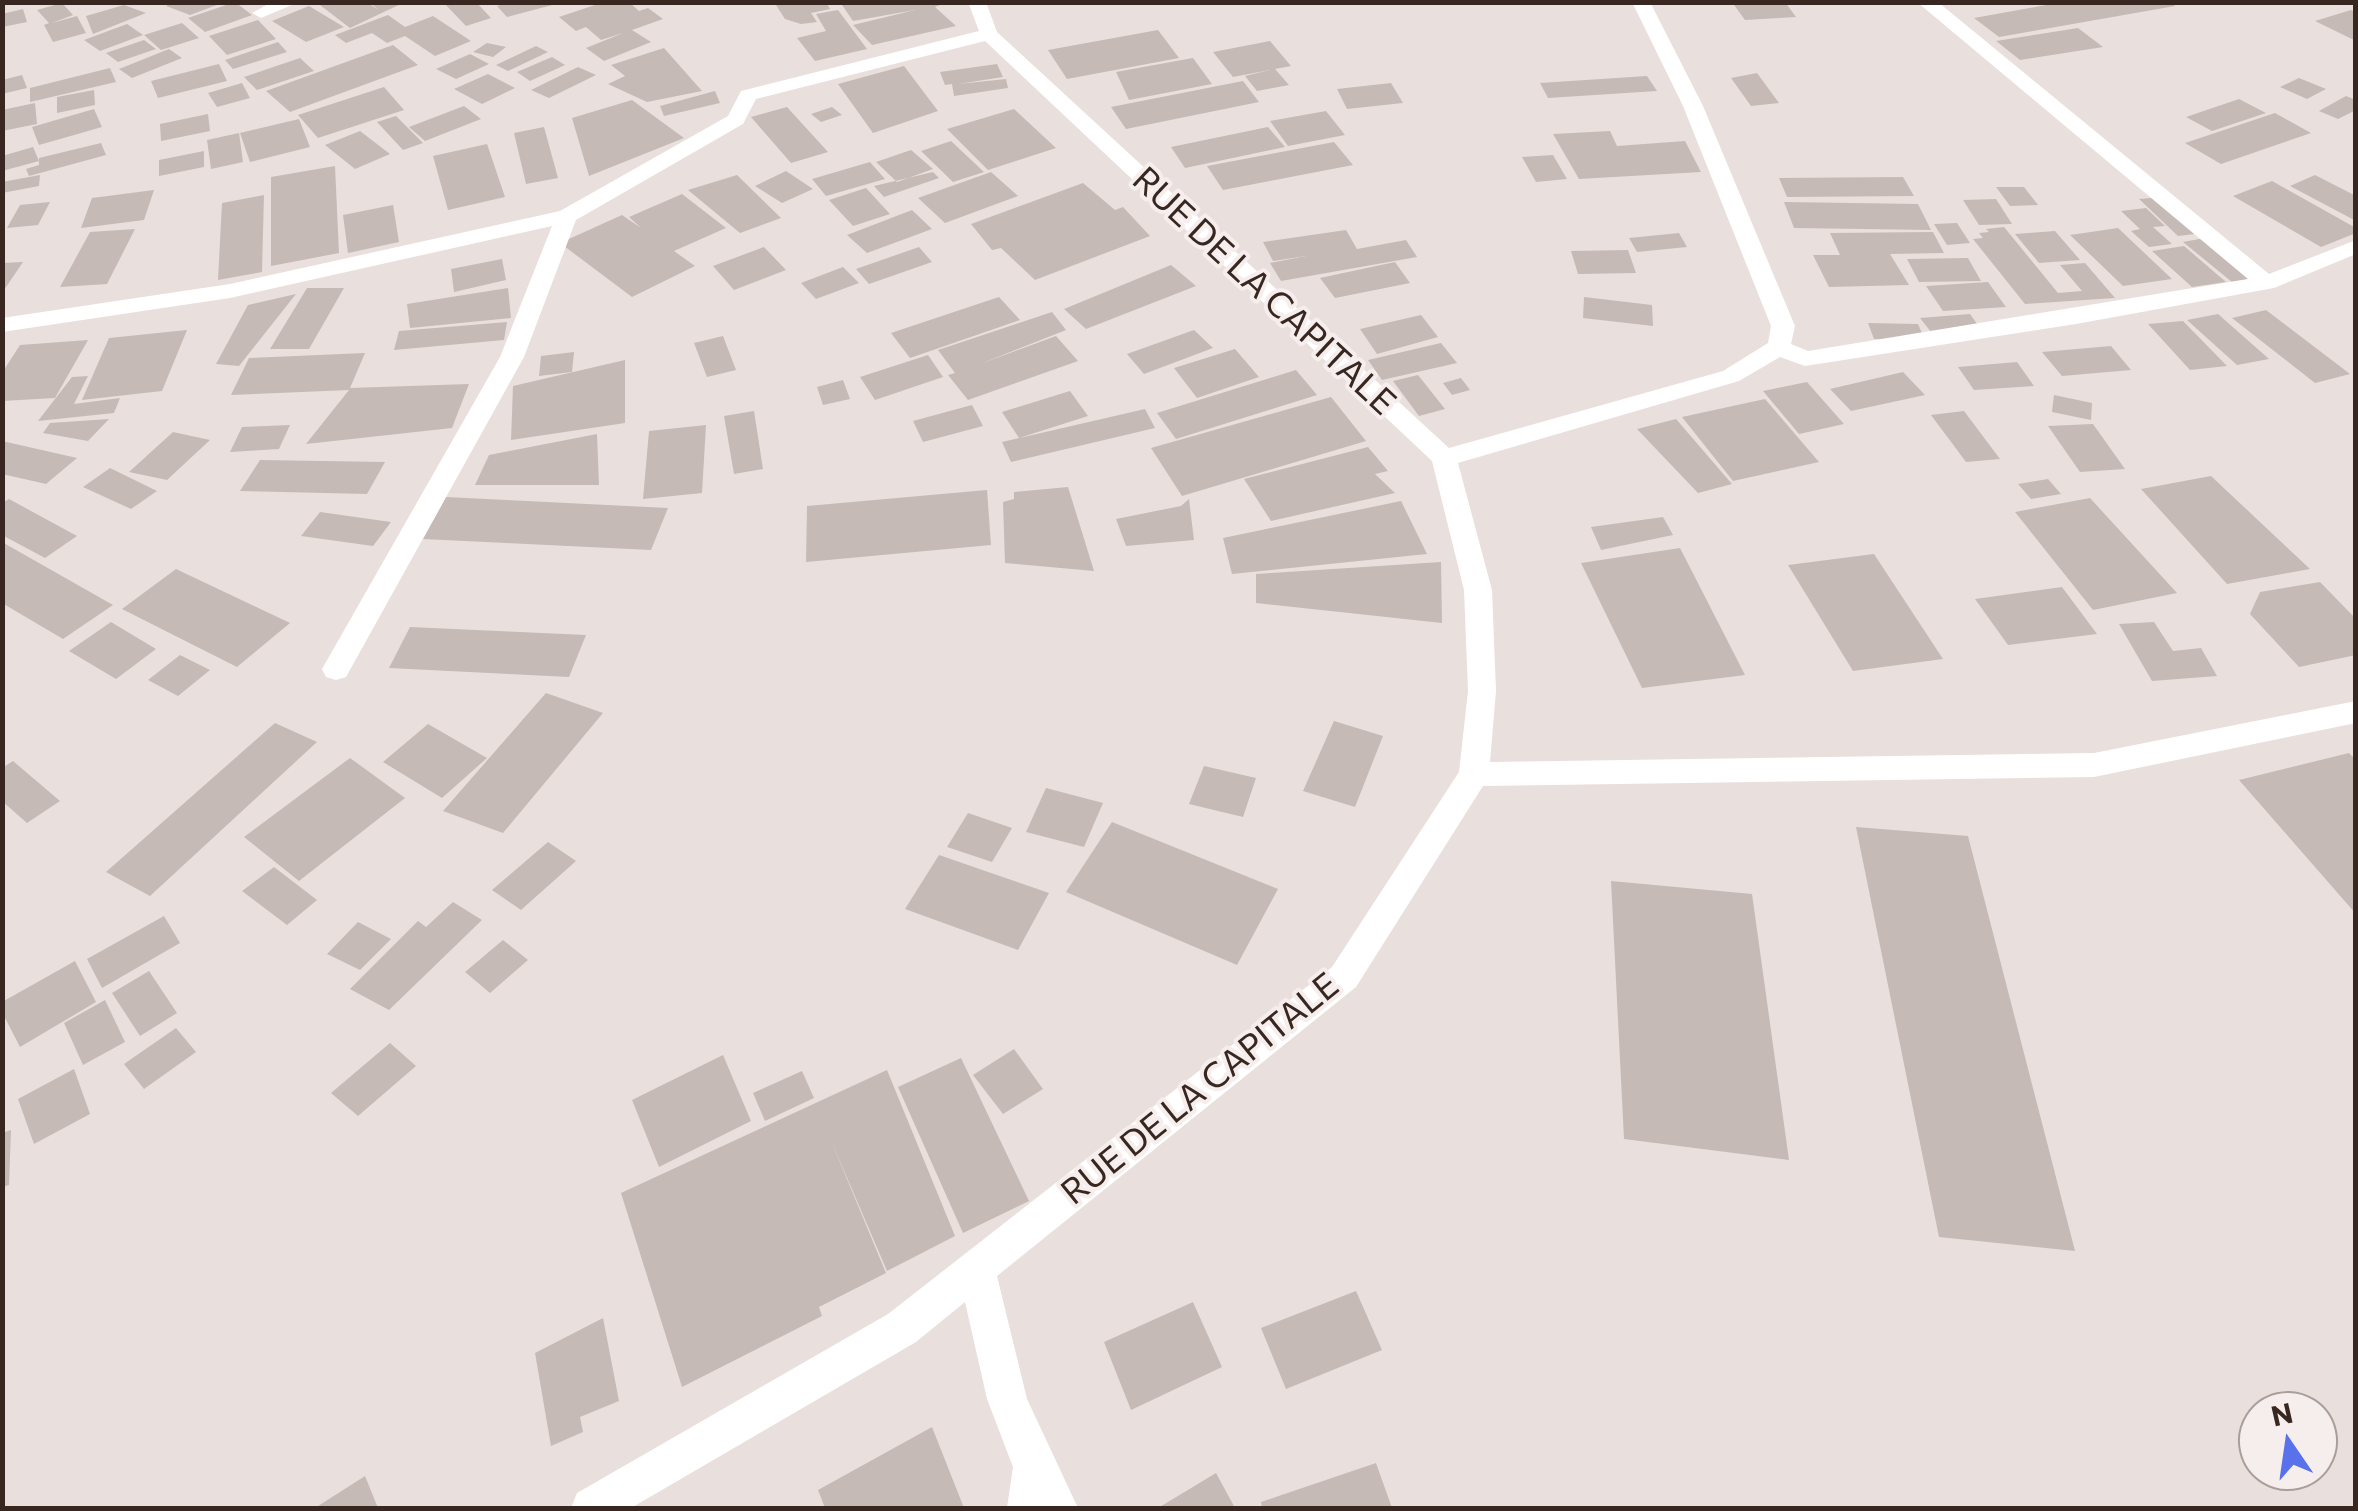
<!DOCTYPE html>
<style>
body{margin:0}
#map{position:relative;width:2358px;height:1511px;overflow:hidden;background:#e9dfdd;font-family:Commissioner,sans-serif}
canvas{display:block}
.frame{position:absolute;inset:0;border:5px solid #372720;pointer-events:none}
.north{position:absolute;left:2238px;top:1391px;width:100px;height:100px;box-sizing:border-box;background:#f6eeed;border:2px solid #aa9e9b;border-radius:50%;rotate:347deg;font-size:28px;font-weight:700;line-height:40px;text-align:center;color:#372720}
.north::after{content:'';display:block;margin:auto;width:35px;height:45px;background:#5971eb;clip-path:polygon(50% 0,100% 100%,50% 72%,0 100%)}
</style>
<div id="map">
<canvas width="2358" height="1511"></canvas>
<div class="frame"></div>
<div class="north">N</div>
</div>
<script>
const g = document.querySelector('canvas').getContext('2d');
g.lineJoin = 'round';
function fill(path, color) {
  g.fillStyle = color;
  g.fill(path, 'evenodd');
}
function shape(rows) {
  const path = new Path2D();
  for (const r of rows) {
    path.moveTo(r[0], r[1]);
    for (let i = 2; i < r.length; i += 2) path.lineTo(r[i], r[i + 1]);
  }
  return path;
}
function write(font, color, halo, rows, align = 'center') {
  g.font = font + ' Commissioner,sans-serif';
  g.lineWidth = 8;
  g.setLineDash([]);
  g.textBaseline = 'middle';
  g.strokeStyle = halo;
  g.fillStyle = color;
  for (const [text, x, y, turn = 0] of rows) {
    g.save();
    g.translate(x, y);
    g.rotate((+turn || 0) * Math.PI / 180);
    g.textAlign = isNaN(turn) ? turn : align;
    if (halo) g.strokeText(text, 0, 0);
    g.fillText(text, 0, 0);
    g.restore();
  }
}
const building = shape([
 [172,2,222,2,222,3,190,15,166,6],
 [235,2,252,15,205,32,188,18],
 [316,2,366,2,379,10,369,2,403,3,350,28],
 [443,2,476,2,491,18,466,26],
 [511,2,556,2,556,4,507,17,497,6],
 [604,2,629,2,639,11,648,8,663,19,632,30,651,42,604,61,586,48,623,33,601,40,586,27,576,31,559,17],
 [789,2,826,2,830,9,811,13,817,22,801,24,785,19,776,5],
 [840,2,947,2,935,7,956,26,872,45,853,25,915,10,853,21],
 [1732,2,1785,2,1796,17,1745,20],
 [2063,2,2170,2,2175,6,1999,37,1974,18],
 [62,3,73,15,52,23,77,16,86,33,53,42,44,25,49,23,37,10],
 [124,5,146,13,93,34,86,16],
 [309,6,344,27,306,42,272,21],
 [23,9,27,22,2,27,2,14],
 [838,10,867,49,815,61,797,38,826,31,816,14],
 [2351,10,2356,12,2356,41,2315,21],
 [388,15,405,27,433,16,471,41,435,56,405,36,387,43,372,33,346,43,335,35],
 [258,20,276,39,227,55,209,36],
 [182,23,199,38,161,50,144,35],
 [127,24,143,35,100,51,84,40],
 [2078,28,2103,47,2020,60,1996,41],
 [1158,30,1179,58,1067,79,1048,50],
 [144,40,156,49,118,62,106,53],
 [1270,41,1291,66,1275,69,1289,85,1257,91,1245,76,1270,70,1233,77,1213,52],
 [278,42,287,52,233,69,225,60],
 [487,43,506,47,493,57,473,52],
 [393,45,418,65,290,112,266,91],
 [536,46,548,52,508,71,496,65],
 [664,48,702,91,647,102,608,84,625,76,611,65],
 [169,49,182,58,132,78,119,69],
 [470,54,489,64,456,79,436,69],
 [552,57,565,65,530,81,517,72],
 [300,58,314,71,257,90,244,77],
 [1193,58,1212,84,1129,100,1116,72],
 [219,64,227,81,158,98,151,81],
 [997,64,1003,77,958,84,1006,79,1008,88,954,96,952,84,945,85,940,72],
 [904,66,938,111,873,133,838,84],
 [578,67,596,75,549,98,531,90],
 [110,68,116,82,30,102,30,88],
 [1757,73,1779,103,1751,106,1731,78],
 [488,74,515,88,482,104,454,89],
 [22,75,27,88,2,94,2,80],
 [1647,76,1657,91,1548,98,1540,83],
 [2299,78,2326,89,2307,99,2280,87],
 [1243,81,1259,102,1126,129,1111,107],
 [242,83,250,98,217,107,208,93],
 [1391,83,1403,103,1347,109,1337,89],
 [384,87,404,110,318,138,298,115],
 [94,90,95,105,57,113,57,97],
 [715,91,720,103,664,116,660,106],
 [2346,96,2356,100,2356,110,2338,119,2319,111],
 [2239,99,2266,113,2212,131,2186,117],
 [632,100,684,138,589,176,572,118],
 [35,103,37,124,2,131,2,110],
 [464,106,481,119,425,141,409,127],
 [787,107,828,152,791,163,751,117],
 [832,107,842,115,821,122,811,114],
 [94,109,102,127,39,145,32,127],
 [1014,109,1056,148,988,170,947,129],
 [1326,111,1345,135,1288,146,1270,121],
 [2275,113,2311,133,2221,164,2185,143],
 [208,114,210,131,161,141,160,124],
 [396,116,423,143,403,150,377,122],
 [299,119,310,147,250,162,240,133],
 [544,127,558,178,526,184,514,133],
 [1268,127,1285,147,1185,168,1171,147],
 [360,131,390,154,355,169,325,145],
 [1610,131,1617,146,1685,141,1701,172,1579,179,1553,134],
 [239,133,243,162,211,169,207,140],
 [951,141,984,172,953,182,921,151],
 [1334,142,1353,165,1223,190,1207,166],
 [101,143,106,155,29,176,26,169,39,165,39,158],
 [487,144,505,197,448,210,433,156],
 [33,147,39,161,2,171,2,156],
 [911,150,933,169,897,182,876,162],
 [204,151,204,167,159,176,159,160],
 [1553,155,1567,179,1536,182,1522,157],
 [870,162,885,179,826,196,812,179],
 [335,166,339,253,271,266,271,177],
 [786,171,813,189,782,203,755,186],
 [933,172,939,178,884,197,874,186],
 [991,172,1018,196,945,223,918,198],
 [40,175,39,186,2,193,2,182],
 [737,175,781,218,740,233,688,190],
 [2315,175,2356,196,2356,221,2290,186],
 [1903,177,1914,196,1787,197,1779,178],
 [2272,181,2356,228,2356,233,2321,247,2233,196],
 [1083,183,1115,210,1123,207,1150,236,1035,280,1001,248,992,250,971,224],
 [1996,187,2024,187,2038,205,2010,206],
 [866,188,890,214,853,226,829,200],
 [154,190,144,220,81,228,92,198],
 [682,194,726,228,674,251,695,266,632,297,560,243,622,215,641,228,629,217],
 [264,195,262,272,218,280,222,203],
 [2173,196,2212,232,2178,236,2139,199],
 [1996,199,2012,224,1979,225,1963,200],
 [50,202,38,225,7,228,20,205],
 [1784,202,1918,204,1931,230,1794,228],
 [393,205,399,242,348,253,343,215],
 [2146,208,2165,226,2153,227,2172,244,2149,247,2131,231,2140,229,2121,211],
 [912,210,932,229,867,253,847,235],
 [1957,223,1970,243,1947,245,1934,224],
 [2004,227,2058,293,2082,291,2060,265,2085,263,2115,298,2025,304,1973,239,1983,238,1979,233,1989,232,1986,229],
 [2118,228,2172,279,2123,286,2070,235],
 [135,229,107,284,60,287,90,232],
 [1346,230,1357,249,1406,240,1417,257,1281,281,1270,263,1306,256,1273,261,1263,242],
 [2055,231,2080,260,2039,263,2015,234],
 [1933,232,1944,253,1890,254,1909,285,1829,287,1813,255,1840,255,1830,233],
 [1679,233,1687,247,1637,252,1629,238],
 [2216,236,2264,277,2232,282,2183,242],
 [2184,246,2226,282,2192,287,2152,251],
 [764,247,786,270,734,290,713,266],
 [919,247,932,262,869,284,856,269],
 [1628,250,1636,273,1578,274,1571,251],
 [1968,258,1981,281,1919,282,1907,259],
 [502,259,506,280,454,292,451,269],
 [23,262,2,293,2,263],
 [1395,262,1410,283,1335,298,1320,278],
 [1171,265,1196,286,1086,329,1064,309],
 [843,267,859,283,816,299,801,283],
 [1988,282,2006,307,1943,311,1926,286],
 [307,288,344,288,309,349,270,349],
 [508,288,511,318,410,328,407,304],
 [296,294,239,366,216,364,248,305],
 [999,297,1020,320,910,358,891,333],
 [1584,297,1652,305,1653,326,1583,318],
 [2266,310,2350,374,2315,383,2232,318],
 [1052,312,1066,330,980,364,1056,336,1078,361,968,400,948,375,955,373,938,350],
 [1970,314,1980,328,1931,332,1920,318],
 [2218,314,2269,359,2237,365,2187,320],
 [1421,315,1438,337,1377,354,1360,329],
 [2183,321,2227,366,2190,370,2148,324],
 [507,322,504,340,394,350,399,331],
 [1868,323,1918,324,1925,340,1874,339],
 [187,330,162,391,82,400,109,338],
 [1194,330,1213,348,1144,374,1127,354],
 [723,336,736,370,707,377,694,343],
 [88,340,55,398,2,401,2,373,20,345],
 [1441,343,1457,363,1382,380,1368,360],
 [2111,346,2131,370,2062,376,2042,352],
 [1235,349,1259,377,1197,398,1174,368],
 [574,352,572,372,539,376,541,356],
 [365,353,350,388,469,384,452,428,306,444,349,390,231,395,249,358],
 [928,355,943,377,875,400,860,377],
 [625,360,625,423,511,440,513,386],
 [2017,362,2034,386,1974,390,1958,367],
 [1296,370,1317,395,1176,439,1157,413],
 [1903,372,1925,395,1851,411,1830,389],
 [1418,375,1445,409,1419,416,1393,381],
 [88,376,74,404,120,398,114,413,38,421,72,377],
 [1461,378,1470,390,1452,395,1443,383],
 [843,380,850,399,823,405,817,387],
 [1807,382,1844,424,1799,434,1763,391],
 [1070,391,1088,416,1019,438,1002,412],
 [2054,395,2092,403,2091,420,2052,412],
 [1331,397,1366,441,1182,496,1151,448],
 [1765,399,1819,462,1733,481,1682,417],
 [972,405,983,426,923,442,913,421],
 [1145,409,1155,428,1011,462,1002,442],
 [754,411,763,469,734,474,724,416],
 [1964,411,2000,459,1966,462,1931,415],
 [109,419,88,441,43,433,50,423],
 [1676,419,1732,484,1698,493,1637,429],
 [2093,424,2125,469,2080,472,2048,426],
 [290,425,279,449,230,452,242,427],
 [706,425,702,493,643,499,649,431],
 [173,432,210,440,167,480,129,472],
 [597,434,599,485,475,485,489,455],
 [2,441,77,458,46,484,2,474],
 [1368,447,1388,471,1375,474,1395,493,1271,521,1244,479],
 [260,460,385,462,367,494,240,491],
 [110,468,157,491,131,509,83,487],
 [2211,476,2310,569,2227,584,2141,489],
 [2048,479,2061,494,2031,499,2018,484],
 [1068,487,1094,571,1005,563,1003,502,1014,499,1014,492],
 [987,490,991,545,806,562,807,506],
 [446,497,668,508,651,550,423,539],
 [2090,498,2177,593,2093,610,2015,512],
 [9,499,77,536,45,558,2,535,2,503],
 [1189,499,1194,540,1126,546,1116,519,1181,506],
 [1401,501,1427,554,1232,574,1223,538],
 [320,512,391,522,373,546,301,536],
 [1663,517,1673,535,1601,550,1591,527],
 [2,542,113,605,63,639,2,603],
 [1680,548,1745,675,1642,688,1581,563],
 [1874,554,1943,659,1853,671,1788,565],
 [1441,562,1442,623,1256,603,1256,574],
 [176,569,290,623,237,667,122,609],
 [2320,582,2356,619,2356,655,2299,667,2250,614,2260,592],
 [2062,587,2097,634,2008,645,1975,599],
 [111,622,156,649,116,679,69,651],
 [2154,622,2173,651,2201,648,2217,676,2152,681,2119,624],
 [410,627,586,635,569,677,389,668],
 [180,655,210,670,178,696,148,680],
 [546,693,603,713,503,833,443,811],
 [1334,721,1383,736,1355,807,1303,791],
 [275,723,317,742,150,896,106,872],
 [428,724,487,758,442,798,383,762],
 [2349,753,2356,760,2356,914,2239,780],
 [350,758,405,798,299,881,244,837],
 [13,761,60,801,27,823,2,801,2,768],
 [1204,766,1256,778,1243,817,1189,804],
 [1046,788,1103,803,1084,847,1026,832],
 [968,813,1012,828,992,862,947,847],
 [1112,822,1278,889,1237,965,1066,892],
 [1856,827,1968,836,2075,1251,1939,1237],
 [548,842,576,861,521,910,492,890],
 [939,855,1049,893,1018,950,905,909],
 [274,867,317,900,287,925,242,891],
 [1611,881,1752,894,1789,1160,1624,1139],
 [453,902,482,920,389,1010,350,989,418,921,426,927],
 [164,916,180,943,102,988,87,959],
 [358,922,391,939,360,970,327,954],
 [503,940,528,960,490,993,465,972],
 [75,961,96,1002,20,1047,2,1012,2,1002],
 [149,971,177,1013,140,1036,112,993],
 [105,1000,125,1042,83,1065,64,1023],
 [176,1028,196,1052,144,1089,124,1064],
 [390,1043,416,1066,358,1116,331,1093],
 [1014,1049,1043,1089,1003,1114,973,1075],
 [723,1055,751,1121,659,1167,632,1100],
 [961,1058,1029,1201,963,1233,898,1087],
 [74,1069,90,1114,34,1144,18,1099],
 [887,1070,955,1236,887,1271,830,1138,886,1273,819,1307,822,1316,682,1387,621,1193],
 [802,1071,814,1098,765,1121,753,1093],
 [11,1130,9,1185,2,1187,2,1133],
 [1356,1291,1382,1350,1286,1389,1261,1328],
 [1193,1302,1222,1367,1131,1410,1104,1342],
 [603,1318,619,1401,580,1417,583,1432,551,1446,535,1353],
 [932,1427,964,1508,825,1508,818,1490],
 [1376,1463,1392,1508,1262,1508,1261,1502],
 [1216,1473,1235,1508,1158,1508],
 [365,1476,378,1508,315,1508]
]);
const minor = shape([
 [272,2,299,2,261,18,252,13,272,2],
 [968,2,986,2,997,32,1449,448,1723,371,1768,343,1771,326,1683,106,1632,2,1650,2,1703,106,1795,326,1791,344,1808,351,2248,279,1917,2,1938,2,2269,274,2356,240,2356,254,2274,288,2076,324,1805,366,1780,357,1739,381,1458,463,1492,590,1496,691,1490,762,2094,753,2356,701,2356,723,2094,777,1483,786,1356,987,997,1276,1027,1399,1078,1508,1007,1508,1013,1467,987,1399,965,1302,916,1342,631,1508,571,1508,577,1493,888,1314,1332,967,1459,772,1468,691,1464,590,1432,461,985,41,756,99,743,124,576,220,524,357,346,677,336,680,326,677,322,669,500,357,552,226,230,298,2,332,2,318,230,284,560,211,728,116,741,91,979,31,968,2]
]);
const streetNames = [
 ["RUE DE LA CAPITALE",1264,291,43],
 ["RUE DE LA CAPITALE",1200,1089,-39]
];
fill(building, '#c6bab6');
fill(minor, '#fff');
write('35px', '#372720', '#f6eeed', streetNames);
</script>
